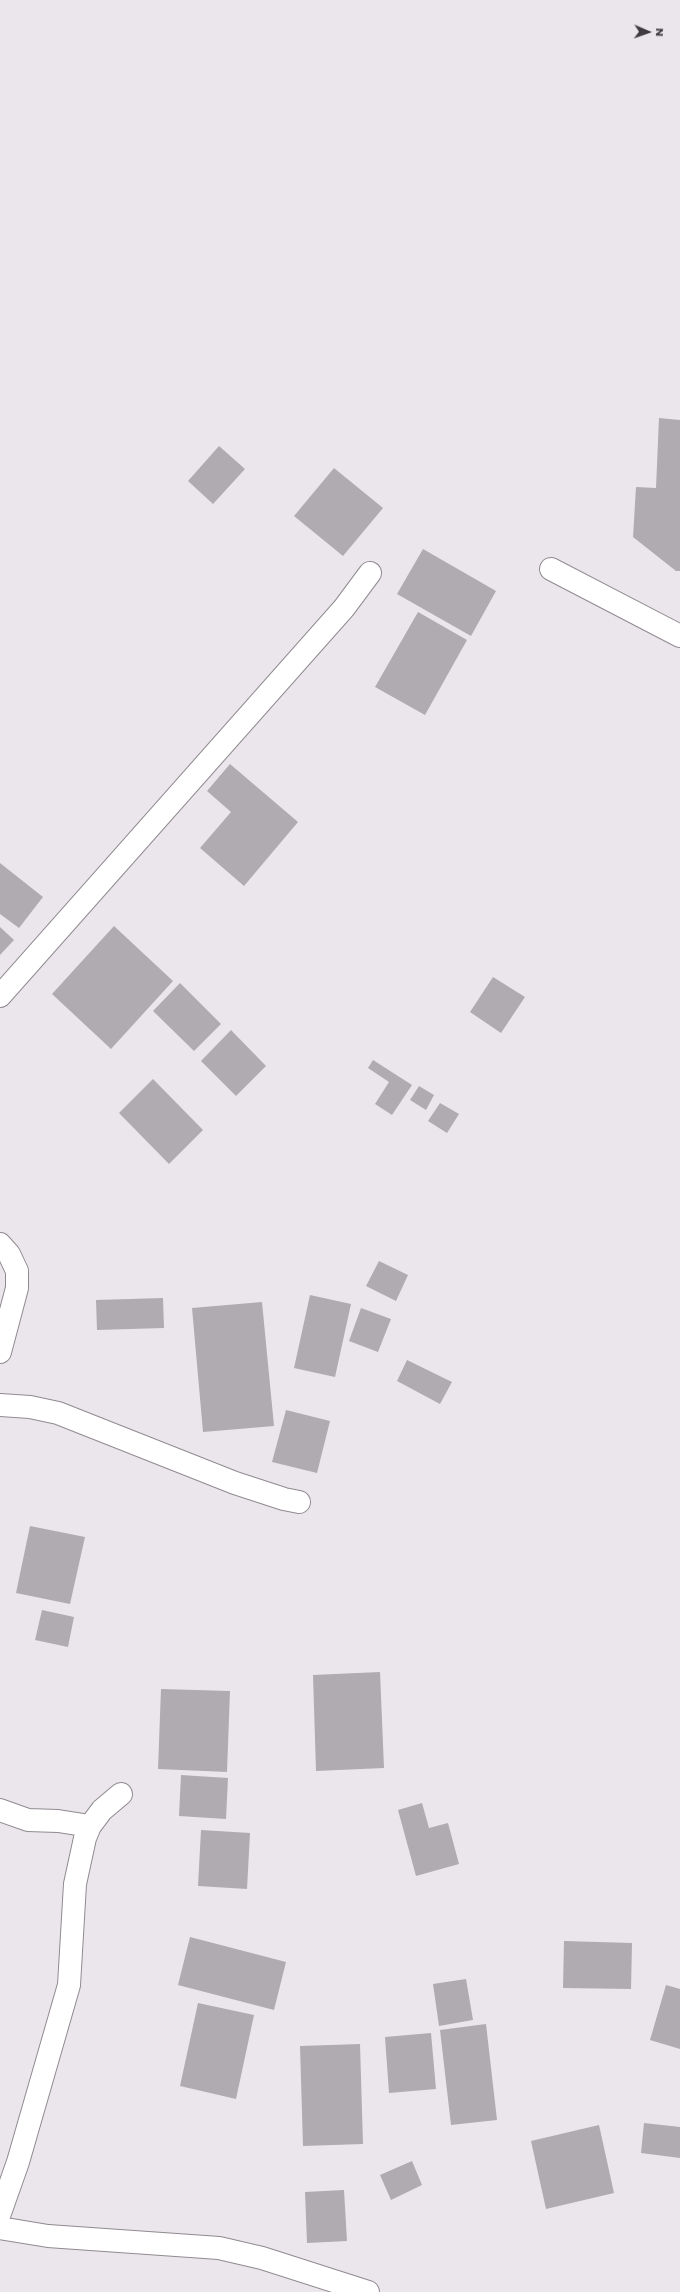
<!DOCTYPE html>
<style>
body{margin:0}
#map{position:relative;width:680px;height:2292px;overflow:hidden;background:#ebe6eb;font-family:Poppins,sans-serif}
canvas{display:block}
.north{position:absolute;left:628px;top:12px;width:40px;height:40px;-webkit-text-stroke:3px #ebe6eb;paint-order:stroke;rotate:92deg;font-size:11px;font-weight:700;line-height:16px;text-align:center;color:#3e3c3e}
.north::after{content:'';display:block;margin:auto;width:14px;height:18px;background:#3e3c3e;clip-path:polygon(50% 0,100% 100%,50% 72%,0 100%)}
</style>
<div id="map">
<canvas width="680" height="2292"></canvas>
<div class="north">N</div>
</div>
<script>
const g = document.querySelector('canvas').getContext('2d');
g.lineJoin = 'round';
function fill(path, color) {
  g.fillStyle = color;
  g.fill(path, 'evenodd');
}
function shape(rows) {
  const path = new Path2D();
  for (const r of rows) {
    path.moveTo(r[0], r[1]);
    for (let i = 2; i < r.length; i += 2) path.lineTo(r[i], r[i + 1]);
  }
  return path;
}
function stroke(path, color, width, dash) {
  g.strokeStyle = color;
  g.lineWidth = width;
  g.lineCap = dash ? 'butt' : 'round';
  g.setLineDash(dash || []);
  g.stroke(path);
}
const building = shape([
 [659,418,680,420,680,571,676,571,633,537,636,487,656,488],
 [219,446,245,469,213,504,188,481],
 [334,468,383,508,343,556,294,516],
 [423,549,496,591,471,636,397,594],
 [418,612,467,640,425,715,375,687],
 [230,764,298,822,244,886,200,848,231,812,207,791],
 [0,863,43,897,19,928,0,914],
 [114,926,173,981,111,1049,52,994],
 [0,927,14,940,0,955],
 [493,977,525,997,501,1033,470,1012],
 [180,983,221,1024,194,1051,153,1011],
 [231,1030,266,1066,236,1096,201,1061],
 [373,1060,412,1085,392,1115,375,1104,389,1082,368,1068],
 [153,1079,203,1130,169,1164,119,1113],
 [419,1086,434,1095,426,1110,410,1100],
 [440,1103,459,1114,447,1133,428,1121],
 [379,1261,408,1275,396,1301,366,1286],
 [310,1295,351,1304,335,1377,294,1368],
 [163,1298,164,1328,97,1330,96,1300],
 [262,1302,274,1426,203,1432,192,1308],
 [361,1308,391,1319,378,1352,349,1341],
 [407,1360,452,1382,440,1404,397,1381],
 [286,1410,330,1421,317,1473,272,1462],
 [30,1526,85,1537,70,1604,16,1593],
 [42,1610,74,1617,68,1647,35,1640],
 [380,1672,384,1768,316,1771,313,1675],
 [161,1689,230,1691,227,1772,158,1769],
 [181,1775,228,1778,226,1819,179,1816],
 [422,1803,429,1828,448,1823,459,1864,416,1876,398,1810],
 [201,1830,250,1833,247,1889,198,1886],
 [190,1937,286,1962,274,2010,178,1985],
 [564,1941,632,1943,631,1989,563,1988],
 [466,1979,473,2020,439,2026,433,1984],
 [666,1985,680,1989,680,2049,650,2040],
 [198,2003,254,2015,236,2099,180,2086],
 [486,2024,497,2120,451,2125,440,2030],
 [431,2033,436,2089,389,2093,385,2037],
 [360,2044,363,2144,303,2146,300,2046],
 [644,2123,680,2127,680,2158,641,2153],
 [599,2125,614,2193,546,2209,531,2141],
 [412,2161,422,2185,391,2200,380,2175],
 [344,2190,347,2241,307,2243,305,2192]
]);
const minor = shape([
 [551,569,680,636],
 [0,996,344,608,370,573],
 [0,1244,9,1254,17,1271,17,1288,0,1352],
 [0,1405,30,1407,58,1413,235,1483,284,1499,299,1502],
 [0,1810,28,1820,58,1821,90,1826],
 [0,2213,18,2162,69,1985,75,1884,85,1838,90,1826,102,1810,121,1794],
 [0,2228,48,2236,219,2248,262,2258,368,2292]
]);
fill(building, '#b0abb0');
stroke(minor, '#908b90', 24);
stroke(minor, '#fff', 22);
</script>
